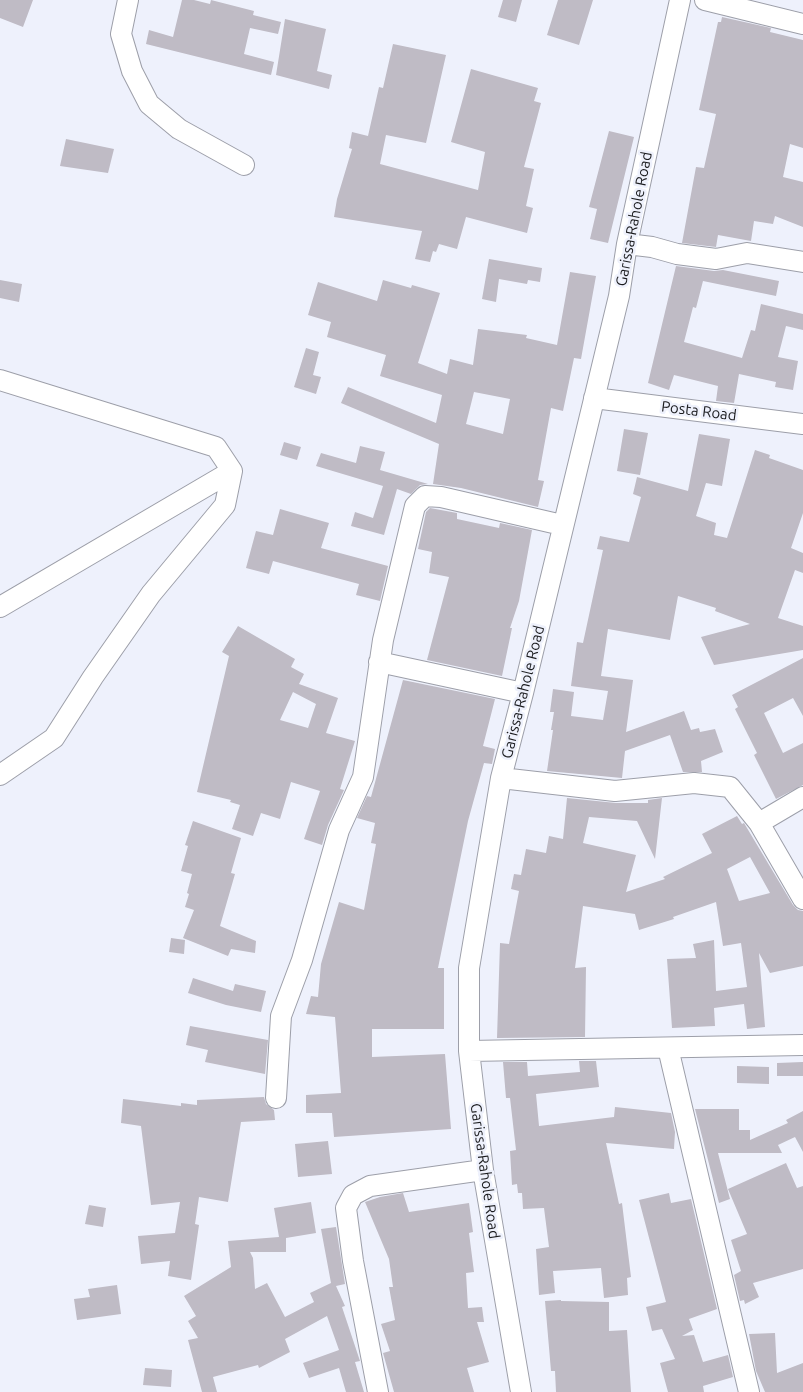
<!DOCTYPE html>
<style>
body{margin:0}
canvas{display:block;background:#eef1fc}
</style>
<canvas width="803" height="1392"></canvas>
<script>
const g = document.querySelector('canvas').getContext('2d');
g.lineJoin = 'round';
function fill(path, color) {
  g.fillStyle = color;
  g.fill(path, 'evenodd');
}
function shape(rows) {
  const path = new Path2D();
  for (const r of rows) {
    path.moveTo(r[0], r[1]);
    for (let i = 2; i < r.length; i += 2) path.lineTo(r[i], r[i + 1]);
  }
  return path;
}
function stroke(path, color, width, dash) {
  g.strokeStyle = color;
  g.lineWidth = width;
  g.lineCap = dash ? 'butt' : 'round';
  g.setLineDash(dash || []);
  g.stroke(path);
}
function write(font, color, halo, rows, align = 'center') {
  g.font = font + ' Ubuntu,sans-serif';
  g.lineWidth = 5;
  g.setLineDash([]);
  g.textBaseline = 'middle';
  g.strokeStyle = halo;
  g.fillStyle = color;
  for (const [text, x, y, turn = 0] of rows) {
    g.save();
    g.translate(x, y);
    g.rotate((+turn || 0) * Math.PI / 180);
    g.textAlign = isNaN(turn) ? turn : align;
    if (halo) g.strokeText(text, 0, 0);
    g.fillText(text, 0, 0);
    g.restore();
  }
}
const building = shape([
 [0,0,33,0,23,27,0,18],
 [182,0,194,0,210,4,211,0,254,11,253,15,281,22,278,34,250,28,244,54,274,62,271,75,146,44,149,30,173,37],
 [503,0,522,0,516,22,498,17],
 [558,0,593,0,579,45,547,35],
 [722,17,771,28,770,32,803,40,803,148,790,144,783,177,803,182,803,227,775,216,773,224,754,221,751,241,718,235,716,247,682,243,696,167,704,168,716,114,699,110,718,22,721,22],
 [285,19,326,29,317,71,332,75,329,89,276,75],
 [393,44,446,55,426,143,386,135,380,164,478,190,485,152,451,142,471,69,538,88,534,101,541,103,524,167,534,169,526,206,533,208,527,233,466,217,457,249,439,244,436,252,433,251,430,262,415,259,422,231,334,217,337,199,352,149,349,148,352,132,368,136,379,87,383,88],
 [609,131,634,137,608,243,590,239,597,209,589,207],
 [66,139,114,149,108,173,60,166],
 [489,259,542,268,540,282,528,280,527,284,499,279,496,302,482,299],
 [676,266,714,271,723,270,779,281,776,296,703,281,696,308,693,307,684,342,742,358,751,330,755,331,761,304,803,314,803,330,786,326,778,357,798,361,793,390,775,387,776,382,739,374,734,403,716,401,718,386,674,375,669,390,648,383],
 [570,272,596,276,581,359,574,358,563,411,551,408,538,480,544,481,538,507,461,488,433,484,439,444,341,403,348,387,436,423,442,395,380,376,386,355,327,337,331,322,308,315,318,282,377,301,383,280,411,288,412,285,440,293,418,363,447,374,450,359,473,365,478,329,527,335,526,338,557,345],
 [474,392,510,399,503,434,466,424],
 [0,280,22,284,19,302,0,298],
 [306,348,319,352,313,375,321,377,316,394,294,387],
 [624,429,648,433,640,475,617,471],
 [699,434,730,439,722,486,706,483,696,516,716,523,714,535,727,538,755,450,770,455,769,458,803,470,803,513,791,548,803,553,803,573,795,570,778,618,803,626,803,650,714,665,701,637,750,624,715,611,716,608,678,596,670,640,608,629,601,676,633,680,626,732,684,711,691,730,699,728,700,732,715,729,723,752,701,761,702,772,683,772,670,735,625,751,622,778,547,771,553,730,551,730,554,712,550,712,553,689,574,692,571,716,603,720,608,691,571,686,577,642,583,643,603,550,597,549,600,536,629,542,641,497,633,494,637,477,688,491],
 [284,442,301,447,297,460,280,455],
 [360,446,385,452,380,470,428,484,420,485,411,494,397,489,384,535,351,526,355,512,373,518,383,486,316,466,321,453,356,463],
 [430,508,457,513,457,519,499,528,500,523,532,530,519,601,510,628,512,628,502,676,427,660,449,577,429,573,432,552,418,549,426,512],
 [280,509,329,523,321,548,388,566,380,601,356,595,359,584,273,561,269,574,246,568,256,531,273,535],
 [238,626,295,659,291,667,304,674,299,684,338,698,326,733,355,741,340,789,344,790,328,825,322,845,304,839,320,791,291,782,280,819,261,813,253,836,232,829,240,805,230,802,231,800,197,792,229,656,222,652],
 [293,692,316,704,308,728,280,720],
 [803,658,803,716,793,698,764,713,783,753,803,743,803,785,776,799,754,755,757,753,735,709,738,707,732,695],
 [403,680,495,699,483,746,495,749,492,764,484,763,468,821,438,968,444,968,444,1029,372,1029,372,1057,445,1054,451,1129,334,1137,332,1113,306,1113,306,1095,341,1093,335,1017,306,1014,311,996,318,997,321,964,339,902,364,910,376,844,371,843,375,823,357,818,367,796,371,797],
 [567,798,616,803,648,803,648,800,662,798,655,859,637,821,589,817,583,843,636,855,626,892,665,879,663,877,712,853,702,834,737,816,742,824,744,823,793,905,798,910,803,911,803,966,770,973,759,953,765,1027,747,1029,744,1004,714,1008,715,1026,672,1028,667,959,696,958,693,944,714,940,716,991,747,987,741,943,723,946,716,902,673,917,674,919,639,930,635,914,583,906,575,968,586,967,585,1037,497,1038,500,943,509,944,519,891,511,889,514,874,521,875,526,849,546,853,549,836,563,839],
 [750,857,770,893,739,901,727,869],
 [193,821,241,838,231,873,235,874,220,926,256,941,255,953,231,949,228,956,183,938,194,910,185,907,189,894,187,893,192,874,181,871,188,846,185,845],
 [171,938,185,940,184,954,169,952],
 [193,978,233,991,235,984,266,991,261,1012,226,1005,188,993],
 [190,1026,268,1040,265,1074,205,1062,208,1050,186,1045],
 [579,1061,596,1061,599,1087,536,1094,539,1126,614,1117,615,1107,671,1113,675,1132,674,1149,606,1143,619,1204,622,1203,631,1277,627,1278,628,1295,604,1298,601,1268,553,1271,555,1293,539,1295,536,1249,549,1247,544,1208,523,1209,522,1193,518,1193,517,1184,512,1185,510,1151,516,1150,510,1098,506,1098,503,1062,527,1062,528,1076,580,1072],
 [803,1062,803,1076,777,1076,777,1063],
 [737,1066,769,1067,769,1084,737,1083],
 [264,1097,266,1104,274,1110,275,1120,241,1122,228,1202,199,1197,195,1224,199,1225,191,1280,168,1276,170,1261,141,1264,138,1236,175,1233,180,1202,151,1205,141,1126,121,1123,123,1099,181,1106,181,1103,197,1105,197,1100],
 [695,1109,739,1109,739,1130,750,1130,750,1140,788,1123,786,1120,803,1111,803,1152,795,1137,778,1145,782,1153,718,1153,730,1199,719,1203],
 [328,1141,332,1174,298,1177,295,1144],
 [786,1163,797,1188,803,1186,803,1269,753,1283,759,1297,745,1304,744,1300,740,1301,734,1275,741,1271,731,1240,747,1234,728,1189],
 [403,1193,409,1212,469,1203,473,1232,469,1233,474,1272,466,1273,468,1308,482,1307,484,1322,477,1322,489,1362,467,1368,474,1392,394,1392,383,1353,390,1351,381,1324,395,1320,389,1287,393,1287,389,1259,365,1202,380,1197],
 [669,1193,671,1203,691,1199,717,1309,689,1319,693,1330,682,1336,694,1335,703,1362,728,1355,733,1377,703,1386,704,1392,668,1392,660,1363,675,1359,662,1329,652,1331,646,1307,666,1302,639,1200],
 [311,1202,316,1233,286,1238,286,1252,250,1252,253,1258,255,1289,267,1283,285,1317,314,1302,310,1293,331,1283,321,1229,336,1227,345,1284,336,1286,345,1306,342,1307,360,1361,355,1362,364,1392,346,1392,339,1368,309,1378,303,1363,339,1350,327,1316,285,1339,290,1352,259,1368,258,1365,213,1377,217,1392,202,1392,188,1340,198,1338,188,1321,196,1316,184,1296,231,1267,228,1241,279,1237,274,1208],
 [89,1205,106,1208,103,1227,85,1224],
 [117,1285,121,1314,77,1320,74,1299,90,1297,88,1289],
 [561,1300,561,1301,609,1302,609,1331,627,1330,631,1392,556,1392,555,1371,551,1371,545,1301],
 [775,1333,777,1373,803,1363,803,1392,765,1392,756,1371,749,1334],
 [145,1368,172,1370,171,1387,143,1385]
]);
const minor = shape([
 [128,0,121,34,132,71,149,104,179,129,244,165],
 [705,0,803,24],
 [627,244,652,247,677,254,716,259,747,253,803,262],
 [0,380,216,447,232,471,225,505,151,594,93,677,54,738,0,775],
 [594,398,803,424],
 [0,607,232,471],
 [379,662,523,693],
 [501,778,615,791,694,783,730,787,759,823,803,899],
 [759,823,803,797],
 [668,1048,749,1392],
 [469,1051,803,1045],
 [276,1098,281,1016,302,960,339,830,363,777,383,640,415,506,425,496,441,497,562,525],
 [378,1392,353,1261,346,1208,353,1195,370,1186,483,1170],
 [521,1392,483,1170,469,1051,469,968,501,778,523,693,619,296,627,244,680,0]
]);
const streetNames = [
 ["Garissa-Rahole Road",634,219,-79],
 ["Posta Road",699,411,7],
 ["Garissa-Rahole Road",523,692,-76],
 ["Garissa-Rahole Road",485,1171,82]
];
fill(building, '#bfbbc5');
stroke(minor, '#9d9fa9', 22);
stroke(minor, '#fff', 20);
write('15px', '#1a1b1e', '#eef1fc', streetNames);
</script>
